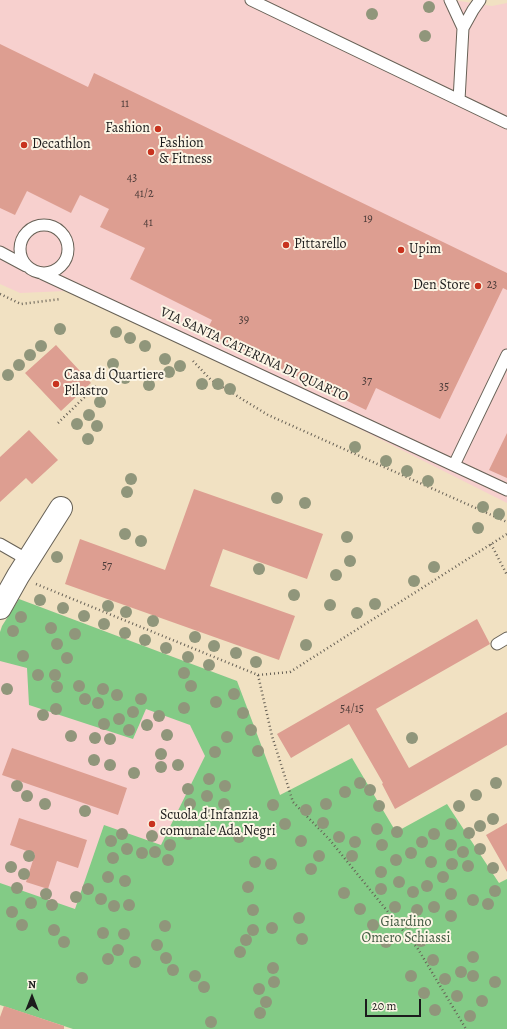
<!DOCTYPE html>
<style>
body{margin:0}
#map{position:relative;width:507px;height:1029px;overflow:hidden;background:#f1e1c2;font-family:Alegreya,serif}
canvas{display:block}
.north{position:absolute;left:12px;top:977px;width:40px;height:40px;-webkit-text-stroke:3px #fcf5e5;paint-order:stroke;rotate:0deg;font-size:11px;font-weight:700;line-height:16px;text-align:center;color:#1c1c1c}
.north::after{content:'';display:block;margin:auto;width:14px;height:18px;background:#1c1c1c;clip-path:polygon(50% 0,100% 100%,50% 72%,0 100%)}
.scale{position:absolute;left:365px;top:999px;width:56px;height:18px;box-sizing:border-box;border:2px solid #1c1c1c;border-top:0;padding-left:5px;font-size:12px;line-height:14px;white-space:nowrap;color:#1c1c1c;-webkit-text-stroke:3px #fcf5e5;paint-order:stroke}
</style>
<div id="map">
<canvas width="507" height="1029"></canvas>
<div class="north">N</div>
<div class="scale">20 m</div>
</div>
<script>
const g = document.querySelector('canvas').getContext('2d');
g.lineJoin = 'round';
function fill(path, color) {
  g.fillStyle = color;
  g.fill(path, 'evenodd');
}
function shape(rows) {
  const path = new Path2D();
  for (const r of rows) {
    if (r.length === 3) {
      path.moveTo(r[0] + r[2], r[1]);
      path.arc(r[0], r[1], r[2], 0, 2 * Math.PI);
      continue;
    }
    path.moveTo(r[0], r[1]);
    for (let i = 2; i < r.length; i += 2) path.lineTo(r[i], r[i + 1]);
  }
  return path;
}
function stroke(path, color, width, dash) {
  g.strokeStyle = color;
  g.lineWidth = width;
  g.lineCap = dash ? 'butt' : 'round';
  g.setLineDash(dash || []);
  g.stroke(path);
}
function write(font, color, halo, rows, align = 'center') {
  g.font = font + ' Alegreya,serif';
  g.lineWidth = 4;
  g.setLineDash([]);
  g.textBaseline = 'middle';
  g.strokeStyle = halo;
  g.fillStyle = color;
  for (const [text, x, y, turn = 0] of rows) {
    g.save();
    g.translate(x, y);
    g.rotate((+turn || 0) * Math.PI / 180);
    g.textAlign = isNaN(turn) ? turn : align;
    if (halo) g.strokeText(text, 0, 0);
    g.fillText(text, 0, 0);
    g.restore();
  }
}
const built = shape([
 [0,0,453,0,492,6,507,3,507,503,350,424,66,291,20,293,0,284],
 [19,599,237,681,280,795,328,853,0,944,0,632,2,626]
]);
const green = shape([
 [19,599,237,681,280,795,352,758,396,832,447,804,499,883,507,879,507,1029,73,1029,0,1005,0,883,75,909,104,825,161,845,205,756,190,725,146,709,133,739,29,705,27,668,0,661,0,632,2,626]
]);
const building = shape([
 [0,44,88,87,94,73,507,273,507,290,503,288,440,419,376,388,366,410,206,332,212,320,130,279,145,248,100,227,109,209,80,195,71,213,27,191,15,215,0,208],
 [56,345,91,383,61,411,25,373],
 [29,430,58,460,32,484,26,478,0,502,0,457],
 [507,433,507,478,489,470],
 [194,489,323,534,307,579,223,549,210,586,295,616,279,660,65,584,80,539,165,570],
 [477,619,490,644,376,709,409,768,507,712,507,745,395,809,382,784,383,783,349,724,291,758,277,734],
 [12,748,127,788,118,815,2,775],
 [19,818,87,840,78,868,57,861,48,889,26,882,35,854,10,845],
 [507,823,507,872,486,835],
 [4,1006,64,1026,64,1029,0,1029,0,1017]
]);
const path = shape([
 [0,294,21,304,61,299],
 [193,361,211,380,268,415,507,522],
 [58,423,96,386],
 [491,544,507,575],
 [36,584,258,675,290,672,507,534],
 [258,675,272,736,293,802,329,839,418,949,466,1029]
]);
const service = shape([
 [251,0,507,123],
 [450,0,463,28],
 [459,100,463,28,473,10,480,0],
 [44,249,24],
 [0,252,26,266],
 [41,273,507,490],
 [454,465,507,355],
 [0,544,28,560],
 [497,644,507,638]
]);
const minor = shape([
 [0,608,18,576,61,508]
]);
const trees = [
 [429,7],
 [372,14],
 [425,36],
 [60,329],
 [116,332],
 [130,338],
 [41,346],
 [145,346],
 [30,355],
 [165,359],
 [113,364],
 [19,365],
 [180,366],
 [169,372],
 [8,375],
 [125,378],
 [202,384],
 [218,384],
 [149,385],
 [230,389],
 [100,402],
 [89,415],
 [77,424],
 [97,426],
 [88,439],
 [355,447],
 [386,461],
 [407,471],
 [131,479],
 [428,481],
 [127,492],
 [277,498],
 [305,503],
 [483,507],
 [499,514],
 [478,528],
 [125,534],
 [347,537],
 [141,541],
 [57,557],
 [350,561],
 [434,567],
 [259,569],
 [336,575],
 [414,581],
 [294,595],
 [40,600],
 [375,604],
 [330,605],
 [108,606],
 [63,608],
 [126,612],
 [357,613],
 [84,616],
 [21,617],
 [153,621],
 [104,624],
 [51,628],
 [13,631],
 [125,633],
 [75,634],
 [195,637],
 [145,640],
 [57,644],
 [306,645],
 [214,646],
 [166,648],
 [236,653],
 [23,656],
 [188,657],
 [67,658],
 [256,662],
 [209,665],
 [184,673],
 [38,675],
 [55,675],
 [79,686],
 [191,686],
 [57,687],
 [7,689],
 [103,689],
 [234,694],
 [117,695],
 [85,699],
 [141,699],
 [216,702],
 [98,703],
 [184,708],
 [56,709],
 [133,712],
 [243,713],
 [43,715],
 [159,716],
 [119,719],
 [104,724],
 [147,725],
 [129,730],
 [251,730],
 [167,735],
 [71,736],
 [227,737],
 [95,738],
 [412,738],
 [110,739],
 [258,751],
 [215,752],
 [161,754],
 [94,760],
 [110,765],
 [178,765],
 [161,767],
 [134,773],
 [209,779],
 [360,783],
 [496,783],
 [17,786],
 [225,786],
 [188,789],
 [370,790],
 [345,792],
 [476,795],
 [27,796],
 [207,796],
 [45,804],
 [190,804],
 [224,804],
 [326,804],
 [273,805],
 [379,806],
 [459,806],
 [306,810],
 [85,811],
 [209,813],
 [493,819],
 [323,823],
 [285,824],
 [451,824],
 [480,826],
 [377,829],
 [397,832],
 [469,833],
 [122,834],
 [188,834],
 [434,834],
 [152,836],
 [239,837],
 [339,837],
 [111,841],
 [301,841],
 [355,842],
 [422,842],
 [170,845],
 [382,845],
 [451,845],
 [127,849],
 [480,849],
 [155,852],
 [463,852],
 [142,853],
 [411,853],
 [29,856],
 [319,856],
 [352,856],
 [113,858],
 [168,860],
 [396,860],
 [255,862],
 [431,862],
 [271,864],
 [452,864],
 [468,866],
 [11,867],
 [493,868],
 [311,869],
 [381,872],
 [24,874],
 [108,877],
 [443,877],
 [125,881],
 [399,882],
 [427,886],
 [248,887],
 [17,888],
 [88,889],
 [381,889],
 [495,891],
 [413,892],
 [344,893],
 [46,894],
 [451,894],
 [76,897],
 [101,899],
 [473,900],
 [31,903],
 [488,904],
 [52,905],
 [129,905],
 [114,906],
 [395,907],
 [434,907],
 [360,909],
 [253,910],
 [417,910],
 [12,912],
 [451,916],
 [299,918],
 [408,923],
 [22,925],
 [373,925],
 [165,926],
 [272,928],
 [54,930],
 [253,930],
 [103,933],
 [124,934],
 [302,939],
 [246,940],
 [421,941],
 [64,942],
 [386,942],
 [157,945],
 [118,950],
 [240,952],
 [473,957],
 [166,958],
 [108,959],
 [433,960],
 [135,962],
 [273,968],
 [173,970],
 [461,972],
 [195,976],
 [411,976],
 [473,976],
 [82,978],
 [445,979],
 [274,982],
 [495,982],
 [204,987],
 [259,989],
 [424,993],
 [457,996],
 [482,1001],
 [266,1002],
 [435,1010],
 [260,1013],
 [470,1016],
 [211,1022]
];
const markers = [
 [158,129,4,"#c8321e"],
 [24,145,4,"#c8321e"],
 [151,152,4,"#c8321e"],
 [286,245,4,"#c8321e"],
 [401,250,4,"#c8321e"],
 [478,286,4,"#c8321e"],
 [56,384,4,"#c8321e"],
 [152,824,4,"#c8321e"]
];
const numberNames = [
 ["11",125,104],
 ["43",132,178],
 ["41/2",144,194],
 ["19",368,219],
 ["41",148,223],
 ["23",492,285],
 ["39",244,320],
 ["37",367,381],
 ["35",444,387],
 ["57",107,566],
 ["54/15",352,709]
];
const poiNames = [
 ["Fashion",150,129,"right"],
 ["Fashion",159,144],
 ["& Fitness",159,160],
 ["Decathlon",32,145],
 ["Pittarello",294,245],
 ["Upim",409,250],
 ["Den Store",470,286,"right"],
 ["Casa di Quartiere",64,376],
 ["Pilastro",64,392],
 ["Scuola d'Infanzia",160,816],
 ["comunale Ada Negri",160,832]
];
const streetNames = [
 ["VIA SANTA CATERINA DI QUARTO",254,355,25]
];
const parkNames = [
 ["Giardino",406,923],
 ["Omero Schiassi",406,939]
];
fill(built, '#f7d0ce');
fill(green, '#83cb86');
fill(building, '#dd9e91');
stroke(service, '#676156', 13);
stroke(minor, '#676156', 24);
stroke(path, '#676156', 2.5, [1, 3]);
stroke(service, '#fff', 11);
stroke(minor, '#fff', 22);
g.fillStyle = '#90967b';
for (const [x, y] of trees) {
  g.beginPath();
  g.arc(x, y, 6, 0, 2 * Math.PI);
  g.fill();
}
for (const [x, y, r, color] of markers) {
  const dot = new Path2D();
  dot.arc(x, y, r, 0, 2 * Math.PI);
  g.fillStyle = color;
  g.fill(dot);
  stroke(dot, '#fcf5e5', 1.5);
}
write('12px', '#4c3c39', null, numberNames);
write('14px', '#1c1c1c', '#fcf5e5', poiNames, 'left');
write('14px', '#1c1c1c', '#fcf5e5', streetNames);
write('14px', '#405941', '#fcf5e5', parkNames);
</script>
